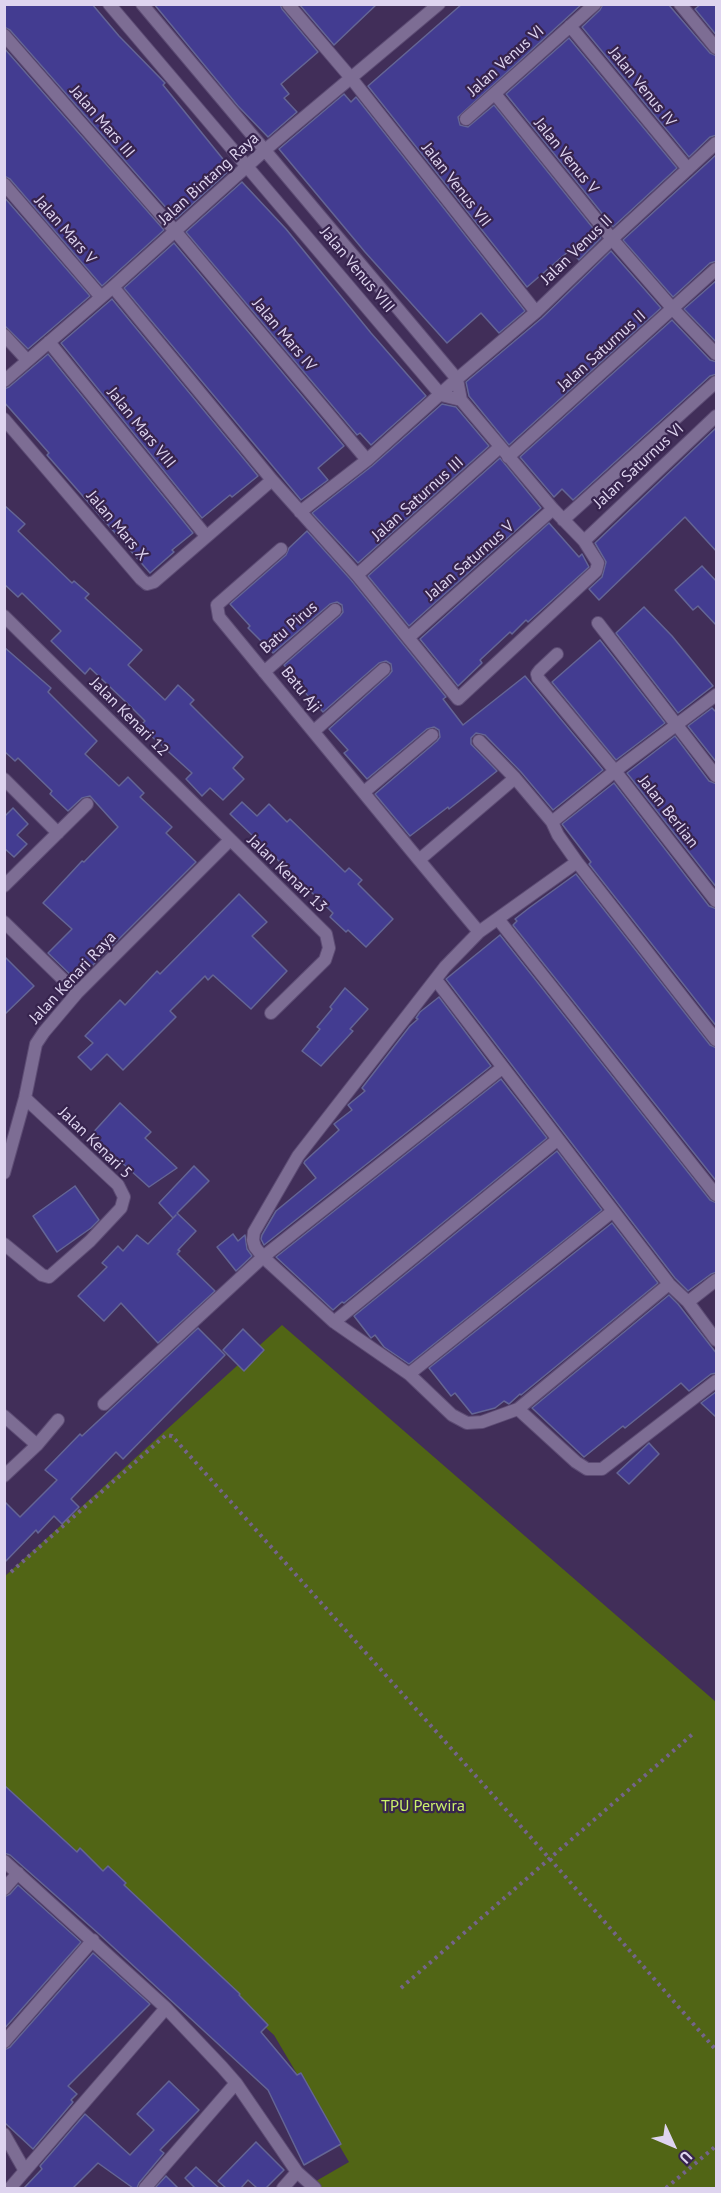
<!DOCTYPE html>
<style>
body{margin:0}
#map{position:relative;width:721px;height:2193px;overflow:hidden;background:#412e59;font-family:"PT Sans",sans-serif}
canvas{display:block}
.frame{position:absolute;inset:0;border:6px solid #ded4ef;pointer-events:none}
.north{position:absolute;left:643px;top:2115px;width:60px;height:60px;-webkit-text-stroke:4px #37244e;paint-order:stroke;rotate:134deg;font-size:16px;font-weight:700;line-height:24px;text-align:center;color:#ded4ef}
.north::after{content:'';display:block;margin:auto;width:21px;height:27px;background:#ded4ef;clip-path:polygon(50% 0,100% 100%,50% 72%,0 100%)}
</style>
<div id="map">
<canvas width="721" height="2193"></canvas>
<div class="frame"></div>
<div class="north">U</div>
</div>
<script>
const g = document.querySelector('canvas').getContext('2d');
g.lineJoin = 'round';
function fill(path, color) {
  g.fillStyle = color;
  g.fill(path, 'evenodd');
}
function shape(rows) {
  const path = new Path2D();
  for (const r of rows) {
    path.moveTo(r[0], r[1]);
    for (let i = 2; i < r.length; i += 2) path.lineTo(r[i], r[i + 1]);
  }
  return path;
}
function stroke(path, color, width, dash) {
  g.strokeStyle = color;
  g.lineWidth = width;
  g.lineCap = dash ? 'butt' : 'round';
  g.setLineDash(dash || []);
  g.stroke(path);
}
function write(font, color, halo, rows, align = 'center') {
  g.font = font + ' "PT Sans",sans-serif';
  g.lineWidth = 4.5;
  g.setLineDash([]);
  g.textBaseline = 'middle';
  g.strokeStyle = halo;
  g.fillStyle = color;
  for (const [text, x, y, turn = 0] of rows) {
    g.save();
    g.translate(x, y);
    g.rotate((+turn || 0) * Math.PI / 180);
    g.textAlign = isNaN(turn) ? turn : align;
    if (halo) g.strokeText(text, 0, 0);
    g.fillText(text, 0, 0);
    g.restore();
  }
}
const green = shape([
 [282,1325,716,1702,716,2188,304,2188,349,2162,274,2035,5,1795,4,1577]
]);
const building = shape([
 [4,4,92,4,119,36,165,83,163,85,231,169,176,219,10,30,4,27,4,4],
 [154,4,280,4,282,9,318,52,281,84,289,94,284,98,297,112,268,137,238,106,154,4],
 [299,4,377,4,334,45,299,4],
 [462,4,582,4,458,117,460,125,468,127,494,105,601,238,579,260,570,250,527,287,368,86,462,4],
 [603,4,668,4,710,53,717,56,717,135,710,137,689,157,582,27,600,10,603,4],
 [701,4,717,4,717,36,695,9,701,4],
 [569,38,677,168,613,227,506,94,569,38],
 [4,48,164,230,102,286,10,179,4,176,4,48],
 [344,94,351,102,356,97,525,311,499,333,481,313,447,343,365,252,279,149,344,94],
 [717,154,717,261,710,263,673,297,623,240,717,154],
 [242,182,286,229,371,333,426,396,371,445,360,433,357,435,186,232,242,182],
 [4,197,90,296,28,349,4,325,4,197],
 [174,243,344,446,318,468,328,480,301,500,124,288,174,243],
 [611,251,661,308,509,445,469,396,466,382,542,318,611,251],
 [717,280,717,343,684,309,717,280],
 [112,299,258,476,232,497,230,495,202,518,61,343,112,299],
 [672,320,710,360,717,362,717,374,710,376,573,500,562,489,554,497,520,457,672,320],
 [48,354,193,533,172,550,174,552,150,573,47,455,49,453,4,402,4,389,9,387,48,354],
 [442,404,456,407,489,446,358,563,312,513,372,466,442,404],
 [717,427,717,552,685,517,599,600,589,589,602,577,606,562,595,543,717,427],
 [500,458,541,508,409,626,368,576,500,458],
 [4,505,25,524,18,531,72,583,74,581,89,594,85,598,142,650,128,665,165,700,178,685,194,700,190,704,243,757,233,768,244,779,223,800,210,788,202,796,186,779,192,773,140,726,145,721,129,705,90,668,85,674,51,641,61,631,22,593,18,597,4,584,4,505],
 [549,523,579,557,582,554,589,567,528,622,526,620,512,634,510,632,480,660,482,663,458,686,420,639,549,523],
 [307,531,351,580,446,697,443,699,463,725,525,676,603,770,553,810,521,772,485,735,476,733,471,738,471,744,497,771,463,798,449,809,448,807,410,836,375,794,437,741,440,737,439,730,434,727,427,729,367,779,344,753,348,750,329,729,389,675,392,671,391,664,386,661,379,663,323,712,299,686,301,684,284,665,340,616,343,612,342,605,337,602,330,604,273,653,248,628,250,626,230,604,286,555,289,548,307,531],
 [702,566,717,582,717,626,698,606,693,610,675,590,702,566],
 [644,607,672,636,713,686,678,713,616,633,644,607],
 [600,640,665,723,616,760,552,682,600,640],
 [4,647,51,688,48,692,97,741,85,754,119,786,128,777,144,793,140,797,172,827,166,833,196,862,77,981,48,953,72,929,43,903,82,861,84,862,118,827,90,796,82,798,68,811,50,794,52,791,18,758,15,761,4,751,4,647],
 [712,708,717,713,717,763,688,726,712,708],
 [675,736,709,781,717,784,717,888,627,773,675,736],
 [614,783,709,906,717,909,717,1027,589,864,591,862,562,824,614,783],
 [242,802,257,816,269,804,287,822,290,819,345,872,349,868,362,880,358,884,393,919,366,947,348,930,346,932,330,917,333,913,230,814,242,802],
 [13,808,28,824,17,835,27,844,14,857,4,848,4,817,13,808],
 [576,874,710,1045,717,1048,717,1182,513,925,517,921,515,919,529,908,576,874],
 [239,894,267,922,252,936,287,971,251,1009,213,975,208,980,205,976,170,1011,176,1017,123,1070,107,1054,91,1070,78,1057,93,1043,85,1036,120,1000,125,1005,157,971,160,974,239,894],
 [500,935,710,1200,717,1203,717,1272,711,1274,688,1291,675,1278,446,979,500,935],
 [4,956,34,986,4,1015,4,956],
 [345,988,368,1009,350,1029,353,1031,321,1066,302,1051,320,1029,317,1027,332,1009,330,1007,345,988],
 [439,997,491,1066,264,1245,261,1239,262,1235,276,1211,316,1178,304,1163,305,1161,339,1130,334,1124,352,1110,348,1105,365,1091,362,1088,410,1026,418,1019,416,1018,420,1012,439,997],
 [501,1079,547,1138,344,1303,342,1302,333,1310,276,1257,501,1079],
 [120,1103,151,1132,145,1138,177,1168,149,1187,110,1152,108,1155,89,1137,120,1103],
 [557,1151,602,1210,409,1364,384,1347,375,1335,371,1338,354,1316,557,1151],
 [194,1166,209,1181,177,1213,196,1231,178,1250,180,1251,177,1254,215,1291,158,1343,121,1303,104,1321,78,1296,107,1267,102,1263,118,1246,123,1251,137,1235,148,1244,176,1215,173,1218,159,1203,194,1166],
 [75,1186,99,1220,91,1228,57,1252,33,1216,75,1186],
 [612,1223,658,1283,521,1395,520,1394,509,1404,504,1401,495,1408,472,1414,455,1393,451,1396,429,1368,612,1223],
 [233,1234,238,1241,245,1235,247,1249,252,1256,236,1271,217,1247,233,1234],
 [669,1295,678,1304,717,1354,717,1373,711,1374,689,1391,681,1383,625,1428,623,1426,584,1457,532,1408,669,1295],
 [198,1328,225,1355,123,1459,116,1452,71,1499,79,1507,62,1524,54,1516,38,1533,36,1530,4,1563,4,1501,20,1517,57,1480,45,1470,80,1434,82,1436,198,1328],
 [243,1329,264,1350,244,1371,223,1350,243,1329],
 [717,1391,717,1418,701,1403,717,1391],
 [649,1443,659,1454,629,1484,617,1473,649,1443],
 [4,1785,77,1852,80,1848,103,1871,108,1866,126,1883,124,1885,240,1994,239,1995,268,2025,261,2032,297,2075,301,2073,341,2144,304,2165,268,2090,99,1934,10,1855,4,1853,4,1785],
 [18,1885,81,1942,4,2029,4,1897,10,1894,18,1885],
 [93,1953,150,2004,68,2086,77,2094,71,2100,73,2102,33,2149,4,2122,4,2050,10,2047,93,1953],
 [169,2081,199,2110,160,2150,164,2153,139,2183,137,2188,133,2188,98,2163,73,2188,24,2188,42,2169,40,2166,85,2114,130,2155,154,2130,137,2114,169,2081],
 [256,2142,284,2170,266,2188,257,2188,248,2180,241,2188,226,2188,218,2181,256,2142],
 [196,2167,219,2188,195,2188,185,2178,196,2167],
 [166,2176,178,2188,155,2188,166,2176]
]);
const path = shape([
 [11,1572,166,1435,172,1436,550,1859,716,2050],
 [401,1988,695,1732],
 [666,2188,716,2146]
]);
const minor = shape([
 [109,4,441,395,461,400],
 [142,4,457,379],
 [288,4,351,78,536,312],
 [680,4,716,48],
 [570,26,688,169],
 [4,35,175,231,367,460],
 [495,94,612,239,673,309,716,354],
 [466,119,595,4],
 [4,184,101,297],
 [113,287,272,480,357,575,458,699,596,571,598,563,584,541,553,509,461,400,457,379],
 [4,335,27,360],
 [49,342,206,536],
 [4,381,113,287,265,150,439,4],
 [4,419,141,579,147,584,154,582,272,480],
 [508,457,716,269],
 [300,512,367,460,457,379,536,312,612,239,716,143],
 [563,520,716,382],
 [584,541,716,416],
 [281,549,217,605,219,617,419,860],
 [357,575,500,447],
 [4,616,326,934,329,948,325,960,271,1013],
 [598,623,716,776],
 [409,637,553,509],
 [557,654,540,670,537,674,538,678,615,771,716,901],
 [264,672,335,610],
 [314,731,384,669],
 [479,741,515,778,552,822,558,835,577,862,716,1040],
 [4,779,58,833],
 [364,792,432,735],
 [552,822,615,771,716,695],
 [577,862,479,932,445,967,298,1156,254,1232,253,1240,255,1247,263,1257,334,1322,409,1374,452,1415,467,1423,482,1422,518,1409,576,1462,587,1469,602,1469,716,1381],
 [4,886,87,804],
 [498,919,716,1195],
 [4,922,77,993],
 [479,932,419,860,515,778],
 [436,980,669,1284,688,1302,716,1340],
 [4,1173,25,1098,36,1044,44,1032,77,993,229,841],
 [4,1244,42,1275,49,1277,90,1241,121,1208,124,1197,118,1185,25,1098],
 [688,1302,716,1280],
 [334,1322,557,1140],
 [409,1374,613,1211],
 [104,1404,263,1257,502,1068],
 [518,1409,669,1284],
 [4,1416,37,1445],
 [4,1476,37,1445,58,1420],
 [4,1861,166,2008,222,2067,236,2083,297,2172,315,2188],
 [4,1889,18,1873],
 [4,2042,93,1940],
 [4,2134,25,2171],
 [10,2188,166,2008],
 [145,2188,236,2083],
 [283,2188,297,2172]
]);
const streetNames = [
 ["Jalan Venus VI",506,61,-42],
 ["Jalan Venus IV",642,87,51],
 ["Jalan Mars III",102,122,49],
 ["Jalan Venus V",566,156,51],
 ["Jalan Bintang Raya",209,179,-42],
 ["Jalan Venus VII",456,185,52],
 ["Jalan Mars V",65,230,49],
 ["Jalan Venus II",577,250,-44],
 ["Jalan Venus VIII",357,270,50],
 ["Jalan Mars IV",284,335,50],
 ["Jalan Saturnus II",602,351,-42],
 ["Jalan Mars VIII",141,428,51],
 ["Jalan Saturnus VI",639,466,-43],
 ["Jalan Saturnus III",418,499,-42],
 ["Jalan Mars X",117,526,50],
 ["Jalan Saturnus V",470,561,-41],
 ["Batu Pirus",289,628,-41],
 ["Batu Aji",301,690,51],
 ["Jalan Kenari 12",129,717,45],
 ["Jalan Berlian",668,812,52],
 ["Jalan Kenari 13",287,874,44],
 ["Jalan Kenari Raya",73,978,-47],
 ["Jalan Kenari 5",95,1143,44]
];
const parkNames = [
 ["TPU Perwira",423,1806]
];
fill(green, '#516515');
fill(building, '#433c91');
stroke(building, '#646595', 1.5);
stroke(minor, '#5d4c74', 14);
stroke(path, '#74648a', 4, [3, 4.5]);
stroke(minor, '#7d6d94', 12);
write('16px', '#ded4ef', '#37244e', streetNames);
write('16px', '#ccf16b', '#37244e', parkNames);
</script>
